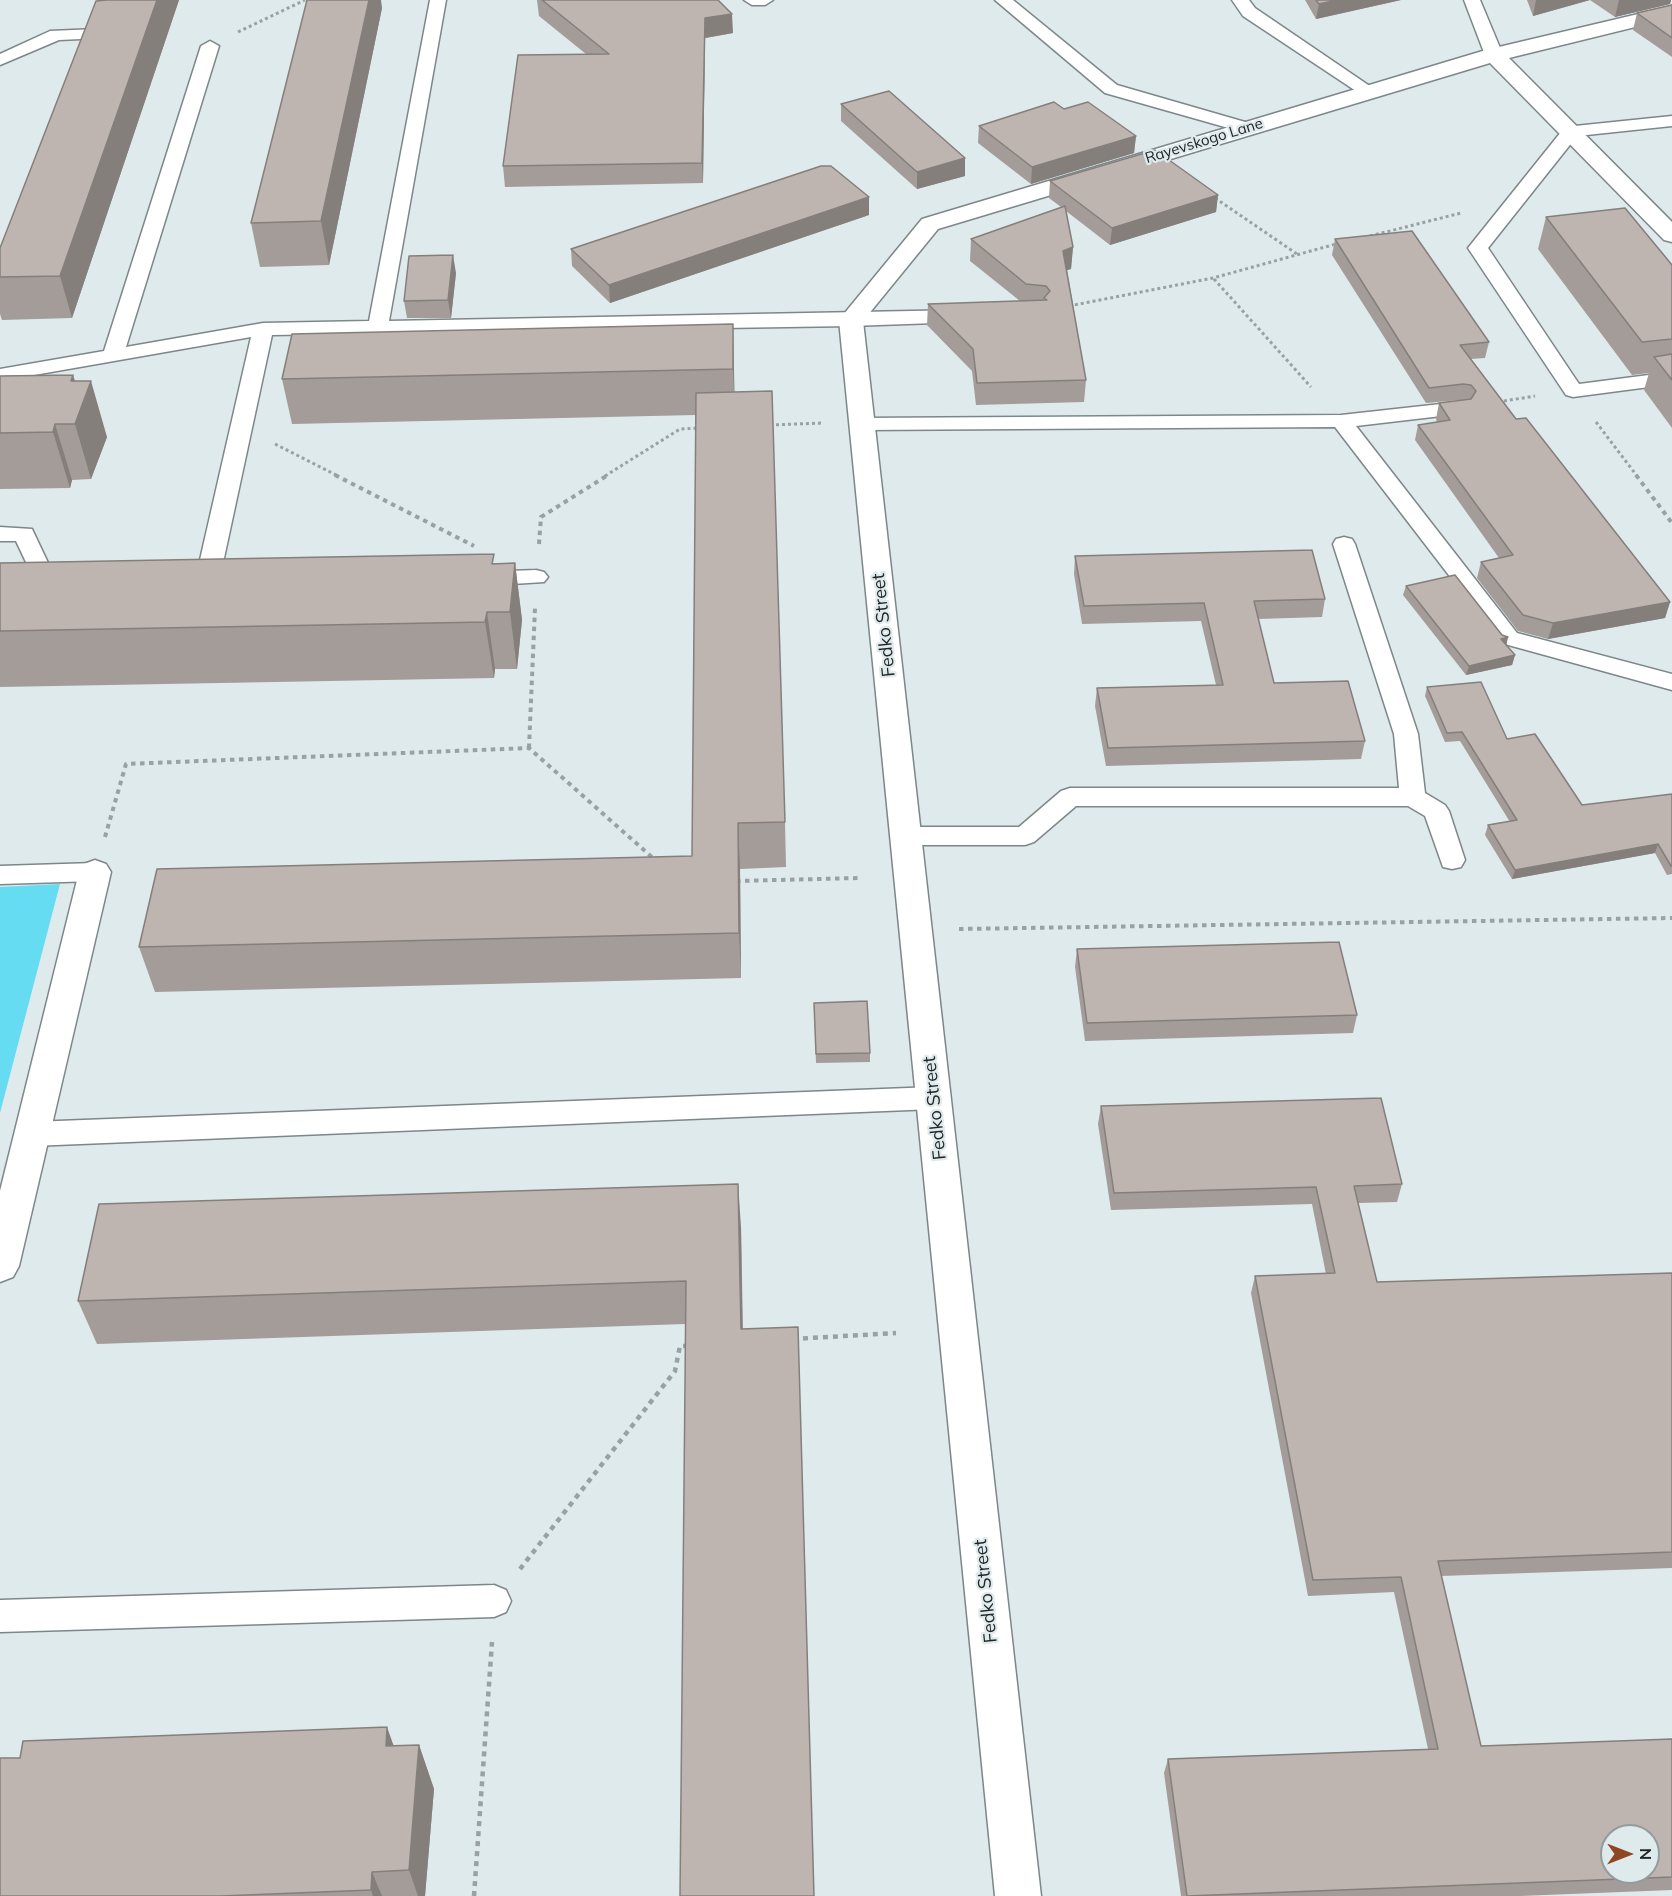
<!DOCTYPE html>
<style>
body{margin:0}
#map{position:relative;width:1672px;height:1896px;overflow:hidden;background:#dfeaed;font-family:Mulish,sans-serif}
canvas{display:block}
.north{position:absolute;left:1600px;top:1824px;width:60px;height:60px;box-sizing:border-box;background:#dfeaed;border:2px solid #939b9d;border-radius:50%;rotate:90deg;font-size:16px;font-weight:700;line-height:24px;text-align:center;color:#202425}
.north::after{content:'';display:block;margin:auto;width:21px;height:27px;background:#8e4722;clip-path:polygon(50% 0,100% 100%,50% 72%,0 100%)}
</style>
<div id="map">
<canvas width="1672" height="1896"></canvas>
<div class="north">N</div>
</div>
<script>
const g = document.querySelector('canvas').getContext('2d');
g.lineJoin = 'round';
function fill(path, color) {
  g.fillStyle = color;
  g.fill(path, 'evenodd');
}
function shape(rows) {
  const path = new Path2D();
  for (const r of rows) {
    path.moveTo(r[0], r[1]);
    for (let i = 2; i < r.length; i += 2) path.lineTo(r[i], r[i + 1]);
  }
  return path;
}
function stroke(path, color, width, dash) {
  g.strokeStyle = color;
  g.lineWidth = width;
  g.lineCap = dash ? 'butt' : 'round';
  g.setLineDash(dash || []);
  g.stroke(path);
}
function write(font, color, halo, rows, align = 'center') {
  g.font = font + ' Mulish,sans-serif';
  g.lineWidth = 4.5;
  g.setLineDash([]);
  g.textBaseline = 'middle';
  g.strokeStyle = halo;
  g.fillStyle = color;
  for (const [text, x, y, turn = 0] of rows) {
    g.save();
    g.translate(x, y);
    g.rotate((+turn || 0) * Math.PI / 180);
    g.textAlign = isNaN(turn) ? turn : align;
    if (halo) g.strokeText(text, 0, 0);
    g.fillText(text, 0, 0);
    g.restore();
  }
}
const green = shape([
 [60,884,0,1113,0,887]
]);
const pathFar2 = shape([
 [238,32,305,0],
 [1215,198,1297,254],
 [1370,236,1461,213],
 [1214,279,1311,387],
 [1069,306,1213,278,1336,244],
 [1498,402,1535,396],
 [1596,422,1637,476],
 [770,425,823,423],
 [275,444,338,476],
 [605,476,680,429,700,428]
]);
const pathFar1 = shape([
 [335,475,474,546],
 [1636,475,1672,523],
 [539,544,541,517,608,475],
 [529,748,535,608],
 [105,837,126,764,529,748,654,859],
 [736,881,859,878],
 [959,929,1672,918]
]);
const path = shape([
 [793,1339,896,1333],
 [520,1569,675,1371,680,1346,690,1346],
 [474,1896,492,1642]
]);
const lane = shape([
 [430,0,446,0,389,321,964,310,971,312,974,316,971,320,964,322,851,326,272,335,218,586,214,591,206,593,198,591,194,586,251,337,0,381,0,369,104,351,201,46,210,41,219,46,126,347,263,323,369,321,430,0],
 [744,0,773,0,765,5,752,5,744,0],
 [995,0,1013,0,1117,85,1252,124,1255,128,1246,133,1105,93,995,0],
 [1232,0,1249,0,1255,8,1377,91,1374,95,1362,95,1243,16,1232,0],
 [1464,0,1480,0,1503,55,1500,59,1494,60,1485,55,1464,0],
 [119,28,125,29,128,33,125,37,59,40,0,65,0,54,50,31,119,28],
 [1672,116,1672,126,1577,136,1488,248,1579,384,1672,372,1672,384,1573,397,1566,395,1468,248,1565,127,1672,116],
 [1459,402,1467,403,1470,408,1467,413,1356,426,1517,633,1672,674,1672,690,1501,643,1335,427,862,430,854,429,851,424,854,419,862,418,1341,415,1459,402],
 [0,527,32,529,58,584,64,586,68,591,64,596,56,598,42,596,16,541,0,541,0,527],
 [1344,537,1352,539,1355,544,1418,734,1425,793,1445,805,1449,811,1465,860,1461,867,1452,869,1443,867,1425,816,1408,806,1076,806,1034,842,1025,845,906,845,897,842,893,836,897,830,906,827,1019,827,1061,791,1070,788,1399,788,1394,734,1333,544,1336,539,1344,537],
 [536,570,544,572,548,577,544,582,481,586,473,584,469,579,473,574,481,572,536,570],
 [95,863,104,865,108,872,104,879,95,881,0,884,0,866,95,863],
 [934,1087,944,1090,948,1098,944,1106,934,1109,32,1146,22,1142,18,1134,22,1126,32,1122,934,1087],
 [494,1585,506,1590,511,1601,506,1612,494,1617,0,1632,0,1600,494,1585]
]);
const street = shape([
 [1672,6,1672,18,1509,58,1672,222,1672,242,1664,240,1490,63,938,229,863,321,1041,1896,995,1896,839,320,922,219,1486,50,1672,6],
 [95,860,106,864,111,872,19,1266,13,1277,0,1282,0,1191,79,872,84,864,95,860]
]);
const wall = shape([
 [104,0,179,0,72,318,2,320,0,314,0,248],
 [537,0,718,0,733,33,705,38,703,183,505,187,503,166,586,54,539,16],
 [1305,0,1401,0,1316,19],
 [1527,0,1590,0,1533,16],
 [1590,0,1671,0,1670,4,1615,17],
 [1672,5,1672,57,1633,30,1637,13],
 [382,8,329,265,260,267,251,223],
 [841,104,965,158,965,176,917,189,841,121],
 [1064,109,1136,136,1134,153,1031,184,978,143,979,126],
 [1050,181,1218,195,1216,212,1110,245,1066,211,1073,247,1071,269,1067,270,1086,380,1084,402,976,405,972,371,927,325,928,304,1020,301,970,261,971,239,1061,207,1049,198],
 [869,215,610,303,572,266,571,249],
 [1546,217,1672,265,1672,428,1644,390,1649,373,1632,375,1538,249],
 [1335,239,1489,342,1485,358,1471,359,1516,419,1670,602,1665,618,1548,639,1518,631,1477,578,1481,562,1499,558,1415,440,1418,425,1437,422,1436,419,1439,403,1464,400,1459,400,1426,403,1332,255],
 [456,273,451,318,407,318,404,301],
 [734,369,734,392,785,822,786,867,740,869,741,978,155,992,139,947,692,856,696,415,292,424,282,379],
 [73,375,75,381,107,437,91,479,72,480,70,488,0,489,0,376],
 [1075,556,1325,599,1322,617,1258,619,1274,683,1365,741,1361,759,1106,766,1095,706,1097,688,1216,685,1201,621,1082,624,1074,574],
 [0,563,515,563,522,620,517,669,495,669,494,678,0,687],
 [1406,586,1502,635,1508,637,1506,644,1515,655,1512,665,1466,675,1403,595],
 [1427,687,1507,739,1582,805,1672,794,1672,874,1667,875,1655,853,1512,879,1485,835,1488,825,1510,822,1460,741,1445,742,1425,696],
 [1077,949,1357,1015,1353,1033,1085,1041,1075,967],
 [814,1003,870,1053,870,1062,816,1063],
 [1101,1106,1402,1184,1397,1202,1358,1203,1377,1282,1672,1273,1672,1568,1441,1576,1481,1746,1672,1739,1672,1890,1520,1896,1181,1896,1164,1773,1168,1759,1428,1749,1394,1592,1308,1596,1251,1293,1255,1276,1326,1274,1312,1204,1111,1210,1098,1124],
 [741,1227,743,1328,814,1896,685,1324,97,1344,78,1301],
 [419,1745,434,1789,425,1896,0,1896,394,1746]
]);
const shadedWall = shape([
 [157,0,179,0,72,318,60,276],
 [369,0,381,0,382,8,329,265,321,221],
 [1337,0,1401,0,1316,19,1319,4],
 [1536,0,1590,0,1533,16],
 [1619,0,1671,0,1670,4,1615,17],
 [732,14,733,33,705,38,703,183,702,163,705,18],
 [1136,136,1134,153,1031,184,1032,167],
 [965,158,965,176,917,189,917,172],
 [1218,195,1216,212,1110,245,1112,228],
 [869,197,869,215,610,303,609,285],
 [1073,247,1071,269,1061,272,1063,251],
 [453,255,456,273,451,318,448,300],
 [733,324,735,414,733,369],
 [73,375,82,405,91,381,107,437,91,479,75,424,71,381],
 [55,424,72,480,70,488,53,432],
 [515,563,522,620,517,669,510,612],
 [1670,602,1665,618,1548,639,1553,623],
 [487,612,495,669,494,678,485,622],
 [1508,637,1506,647,1501,639],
 [1515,655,1512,665,1466,675,1469,666],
 [738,823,740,869,741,978,739,933],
 [1658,844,1655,853,1512,879,1515,870],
 [738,1184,741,1227,743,1371,741,1329],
 [387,1727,403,1772,386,1746],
 [419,1745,434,1789,425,1896,418,1896,409,1870],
 [372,1872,382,1896,373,1896,371,1890]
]);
const building = shape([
 [107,0,157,0,60,276,0,277,0,248,96,1,107,0],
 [307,0,369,0,321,221,251,223,307,0],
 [542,0,718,0,732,14,705,18,702,163,503,166,518,55,609,54,542,0],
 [1316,0,1337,0,1319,4,1316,0],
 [1672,5,1672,38,1637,13,1672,5],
 [889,91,965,158,917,172,841,104,889,91],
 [1054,102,1064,109,1088,102,1136,136,1032,167,979,126,1054,102],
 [1155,150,1218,195,1112,228,1050,181,1155,150],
 [821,166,831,166,869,197,609,285,571,249,821,166],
 [1065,206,1073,247,1063,251,1086,380,977,383,973,349,928,304,1047,300,1044,298,1050,291,1046,286,1026,284,971,239,1065,206],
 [1625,208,1672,265,1672,339,1642,342,1546,217,1625,208],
 [1412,231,1489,342,1460,345,1516,419,1526,418,1670,602,1553,623,1523,615,1481,562,1513,555,1418,425,1450,420,1439,403,1471,399,1476,391,1471,385,1463,384,1429,388,1335,239,1412,231],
 [453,255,448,300,404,301,409,256,453,255],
 [733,324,733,369,282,379,292,334,733,324],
 [1672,354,1672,380,1654,357,1672,354],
 [73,375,71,381,91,381,75,424,55,424,53,432,0,433,0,376,73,375],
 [772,391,785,822,738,823,739,933,139,947,157,869,692,856,696,393,772,391],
 [1312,550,1325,599,1254,601,1274,683,1348,681,1365,741,1108,748,1097,688,1223,685,1204,603,1084,606,1075,556,1312,550],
 [494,554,492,564,515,563,510,612,487,612,485,622,0,631,0,563,494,554],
 [1455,575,1502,635,1508,637,1501,639,1515,655,1469,666,1406,586,1455,575],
 [1481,682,1507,739,1535,734,1582,805,1672,794,1672,866,1671,866,1658,844,1515,870,1488,825,1517,820,1462,732,1447,733,1427,687,1481,682],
 [1339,942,1357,1015,1087,1023,1077,949,1339,942],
 [867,1001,870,1053,816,1054,814,1003,867,1001],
 [1381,1098,1402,1184,1354,1186,1377,1282,1672,1273,1672,1552,1438,1561,1481,1746,1672,1739,1672,1877,1187,1896,1168,1759,1438,1749,1401,1577,1313,1580,1255,1276,1335,1273,1316,1187,1114,1193,1101,1106,1381,1098],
 [1612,1836,1648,1836,1648,1872,1612,1872,1612,1836],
 [738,1184,741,1329,798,1327,814,1896,680,1896,686,1281,78,1301,99,1204,738,1184],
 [387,1727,386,1746,419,1745,409,1870,372,1872,371,1890,221,1896,0,1896,0,1758,20,1758,23,1741,387,1727]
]);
const farStreetnames = [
 ["Rayevskogo Lane",1204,141,-17]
];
const streetNames = [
 ["Fedko Street",884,625,-96],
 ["Fedko Street",935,1108,-96],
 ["Fedko Street",986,1591,-96]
];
fill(green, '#66dcf3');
stroke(lane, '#7d8789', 3);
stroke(street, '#7d8789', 3);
stroke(pathFar2, '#99a1a4', 3, [3, 3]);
stroke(pathFar1, '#99a1a4', 4, [4.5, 4.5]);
stroke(path, '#99a1a4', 4.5, [5, 5]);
fill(lane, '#fff');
fill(street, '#fff');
fill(wall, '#a39c98');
fill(shadedWall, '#857f7c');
fill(building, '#beb5b1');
stroke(building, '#857f7c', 1.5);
write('15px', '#202425', '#dfeaed', farStreetnames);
write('18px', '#202425', '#dfeaed', streetNames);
</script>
